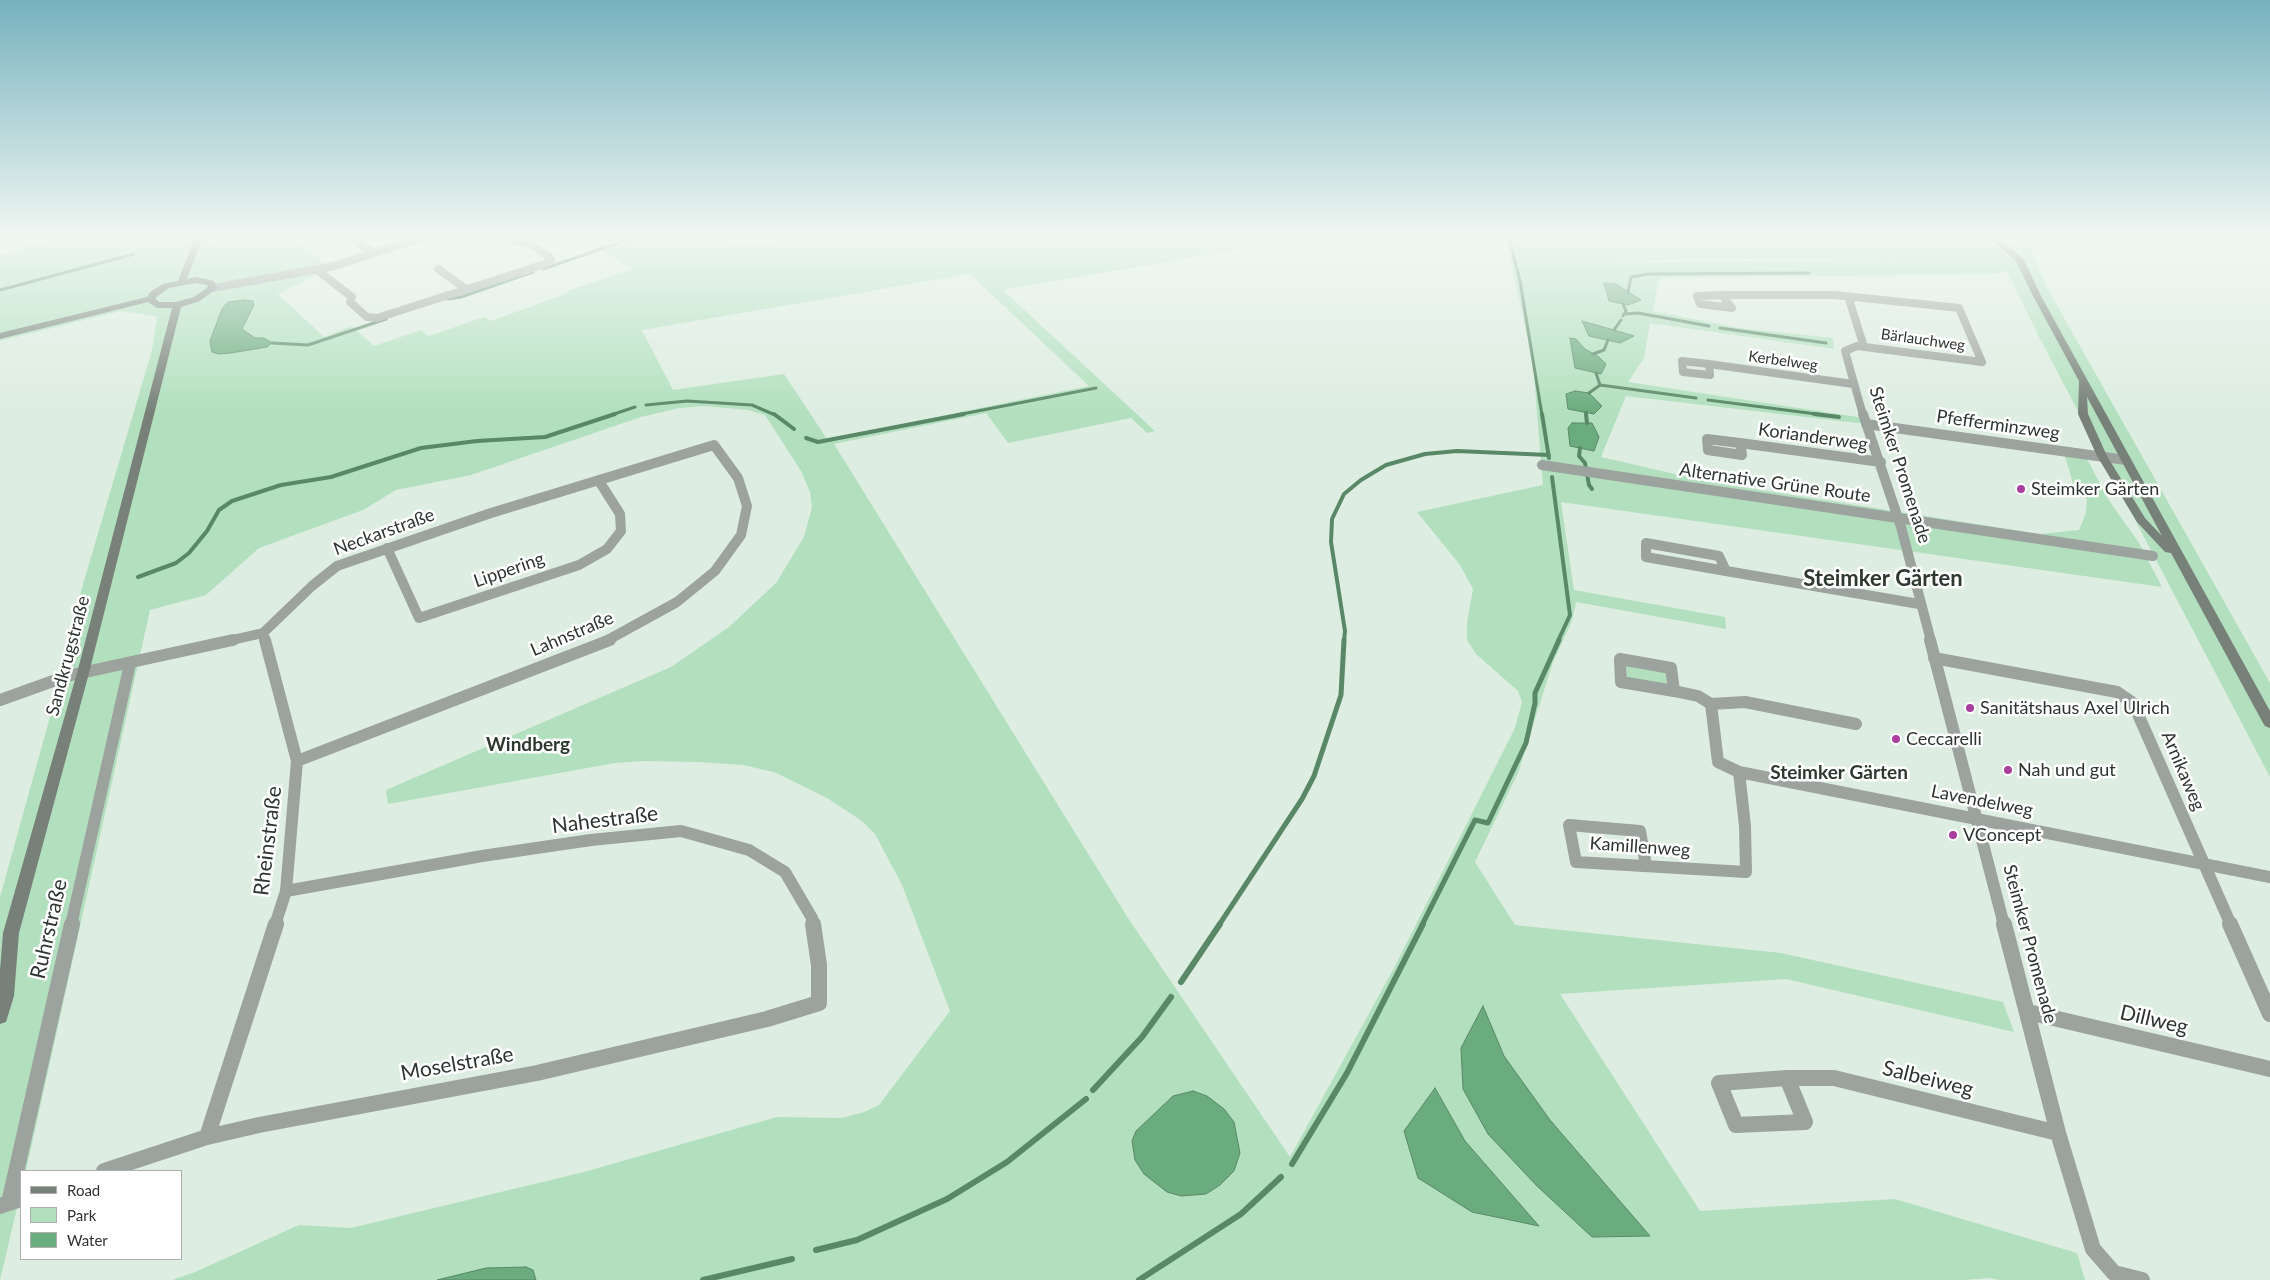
<!DOCTYPE html>
<meta charset="utf-8">
<style>
body{margin:0}
#map{position:relative;width:2270px;height:1280px;overflow:hidden;background:#deede1;font-family:Lato,sans-serif}
canvas{display:block}
.legend{position:absolute;left:20px;top:1170px;width:162px;height:90px;box-sizing:border-box;background:#fff;border:1px solid #abaeac;margin:0;padding:6px 9px;list-style:none;font-size:15px;color:#2e342f}
.legend li{display:flex;align-items:center;gap:10px;height:25px}
.legend b{width:25px;border:1px solid #abaeac}
</style>
<div id="map">
<canvas width="2270" height="1280"></canvas>
<ul class="legend">
<li><b style="height:6px;background:#778079"></b>Road</li>
<li><b style="height:14px;background:#b2e0be"></b>Park</li>
<li><b style="height:14px;background:#6bac7e"></b>Water</li>
</ul>
</div>
<script>
const g = document.querySelector('canvas').getContext('2d');
g.lineJoin = 'round';
function fill(path, color) {
  g.fillStyle = color;
  g.fill(path, 'evenodd');
}
function shape(rows) {
  const path = new Path2D();
  for (const r of rows) {
    path.moveTo(r[0], r[1]);
    for (let i = 2; i < r.length; i += 2) path.lineTo(r[i], r[i + 1]);
  }
  return path;
}
function stroke(path, color, width, dash) {
  g.strokeStyle = color;
  g.lineWidth = width;
  g.lineCap = dash ? 'butt' : 'round';
  g.setLineDash(dash || []);
  g.stroke(path);
}
function write(font, color, halo, rows, align = 'center') {
  g.font = font + ' Lato,sans-serif';
  g.lineWidth = 5;
  g.setLineDash([]);
  g.textBaseline = 'middle';
  g.strokeStyle = halo;
  g.fillStyle = color;
  for (const [text, x, y, turn = 0] of rows) {
    g.save();
    g.translate(x, y);
    g.rotate((+turn || 0) * Math.PI / 180);
    g.textAlign = isNaN(turn) ? turn : align;
    if (halo) g.strokeText(text, 0, 0);
    g.fillText(text, 0, 0);
    g.restore();
  }
}
const green = shape([
 [68,234,211,234,208,244,246,236,247,234,299,234,292,237,325,263,419,234,451,234,314,276,278,294,324,337,352,326,374,346,421,330,429,336,484,317,491,321,568,293,567,291,632,269,574,234,713,234,726,242,754,247,771,245,789,234,1205,234,1242,237,1259,234,1329,234,1003,290,1155,431,1147,433,1131,418,1008,443,986,413,834,444,1128,918,1290,1157,1394,968,1515,728,1522,702,1518,691,1476,654,1467,640,1467,622,1473,589,1460,565,1417,512,1543,485,1533,364,1505,234,2030,234,2032,250,2045,284,2270,683,2270,777,2038,335,2007,271,1998,274,1659,278,1653,311,1739,328,1833,338,1834,349,1650,323,1644,358,1628,382,1864,418,1866,424,1626,396,1601,457,1710,482,2040,534,2079,530,2086,513,2087,499,2074,487,2065,456,2084,453,2108,499,2139,543,2162,587,1561,502,1574,590,1725,617,1726,629,1576,602,1572,621,1553,662,1518,773,1475,862,1515,925,1781,953,2003,1002,2014,1032,1786,979,1560,994,1700,1211,1895,1199,2077,1253,2085,1280,1999,1280,1990,1278,1965,1280,172,1280,195,1272,299,1225,351,1228,584,1172,777,1117,842,1118,864,1112,879,1105,950,1011,902,885,875,834,862,821,827,798,774,772,743,765,699,762,643,761,615,763,388,804,386,790,671,667,729,627,776,583,804,537,812,507,810,492,801,471,765,415,748,410,705,406,679,408,641,417,471,475,396,490,363,510,259,548,206,595,150,610,26,1171,21,1171,21,1191,0,1280,0,897,58,688,81,591,152,350,157,318,154,316,121,311,0,341,0,256],
 [1726,259,1928,260,1929,260,1575,262],
 [970,274,1089,386,827,439,784,374,673,390,642,330],
 [244,300,247,317,242,328,255,338,264,338,242,350,219,354,212,352,210,342,222,309,228,302],
 [1627,664,1666,671,1667,687,1627,680]
]);
const water = shape([
 [1604,283,1616,284,1641,300,1628,305,1609,301,1604,283],
 [244,300,253,301,254,305,242,329,255,338,264,338,272,343,267,347,231,353,219,354,212,352,210,341,222,309,228,302,244,300],
 [1582,321,1614,330,1634,336,1620,343,1589,336,1582,321],
 [1570,338,1576,339,1585,349,1599,357,1606,364,1601,374,1575,368,1570,338],
 [1575,391,1589,393,1602,406,1594,414,1568,409,1566,394,1575,391],
 [1572,423,1592,423,1599,437,1594,451,1570,446,1568,428,1572,423],
 [1483,1006,1504,1056,1550,1120,1650,1236,1592,1237,1537,1186,1488,1134,1463,1089,1461,1048,1483,1006],
 [1435,1088,1465,1141,1539,1226,1472,1212,1418,1178,1404,1131,1435,1088],
 [1193,1091,1207,1096,1224,1109,1234,1122,1240,1153,1234,1171,1220,1185,1206,1194,1181,1196,1167,1192,1144,1174,1135,1160,1132,1141,1136,1131,1173,1096,1193,1091],
 [526,1267,533,1270,536,1280,437,1280,486,1268,526,1267]
]);
const streamFar3 = shape([
 [585,234,611,240],
 [1508,234,1520,281,1542,415],
 [543,269,644,234],
 [0,290,134,254],
 [1628,292,1631,277,1648,274,1809,273],
 [448,299,461,297,533,272],
 [1623,304,1626,311,1623,316],
 [1624,314,1638,313,1709,326],
 [1720,328,1826,343],
 [1614,330,1621,320],
 [272,343,308,345,386,319],
 [1593,354,1604,350,1608,340],
 [1596,373,1600,385],
 [1589,393,1600,385,1696,398],
 [1708,400,1824,415],
 [646,405,687,401,752,405,775,415],
 [1586,412,1586,415],
 [611,415,635,407],
 [957,415,1096,388]
]);
const streamFar2 = shape([
 [774,414,794,429],
 [1542,414,1549,458],
 [1586,414,1587,423],
 [1814,414,1839,417],
 [806,438,818,442,964,414],
 [1580,448,1579,456,1585,463,1589,485,1592,489],
 [1552,477,1570,615,1558,641],
 [138,577,176,563,189,553,207,531,219,510,232,501,281,485,331,477,421,448,477,441,545,437,615,414],
 [1344,641,1345,631,1331,542,1332,519,1344,494,1361,480,1386,465,1425,454,1457,451,1549,455]
]);
const streamFar1 = shape([
 [1219,925,1302,799,1314,776,1341,695,1344,640],
 [1422,925,1475,820,1488,823,1526,743,1535,703,1535,693,1559,640]
]);
const stream = shape([
 [1181,982,1220,924],
 [1093,1090,1142,1037,1171,997],
 [1292,1164,1347,1073,1423,924],
 [816,1250,857,1240,947,1199,1007,1162,1086,1099],
 [703,1280,792,1259],
 [1139,1280,1241,1214,1281,1177]
]);
const streetFar3 = shape([
 [347,234,373,253],
 [438,269,466,289],
 [317,270,352,297,350,302,367,317,377,318,545,264,551,260,550,257,529,243,518,242,504,234],
 [213,288,335,266,433,234],
 [1722,295,1835,295,1959,308,1982,362],
 [1722,295,1732,308,1700,304,1697,296,1722,295],
 [1848,296,1864,347],
 [1682,361,1709,364,1710,375,1683,372,1682,361],
 [1709,364,1853,384],
 [1863,415,1845,351,1857,346,1982,362]
]);
const streetFar2 = shape([
 [1863,414,1901,527,1931,641],
 [1866,424,2126,460],
 [1707,439,1740,443,1742,455,1708,450,1707,439],
 [1740,443,1881,462],
 [1542,465,2153,556],
 [1646,543,1719,556,1726,571,1646,557,1646,543],
 [387,548,419,618,579,565,607,549,621,531,620,514,599,481],
 [1726,571,1919,604],
 [263,633,265,641],
 [228,641,263,633,312,586,337,566,491,513,714,445,738,478,747,506,741,535,715,571,677,602,606,641]
]);
const streetFar1 = shape([
 [265,640,297,761,286,891,275,925],
 [1930,640,2004,925],
 [1934,658,2117,692,2133,703,2231,925],
 [1620,659,1671,668,1674,691,1621,682,1620,659],
 [1674,691,1698,696,1711,704,1718,762,1739,772,2270,877],
 [0,700,67,676,233,640],
 [1711,704,1745,702,1856,724],
 [297,761,610,640],
 [1646,866,1640,831,1569,825,1576,862,1746,872,1745,826,1739,772],
 [286,891,482,856,591,840,681,831,749,850,785,872,812,918,813,925],
 [71,925,130,664]
]);
const street = shape([
 [2004,924,2058,1133,2093,1249,2114,1273,2142,1280],
 [2230,924,2270,1014],
 [2028,1012,2270,1069],
 [1787,1078,1834,1078,2058,1133],
 [1787,1078,1805,1122,1736,1125,1719,1083,1787,1078],
 [207,1137,276,924],
 [104,1171,207,1137,259,1125,537,1073,767,1019,819,1003,819,965,813,924],
 [9,1203,72,924],
 [0,1206,21,1199]
]);
const secondary = shape([
 [196,234,204,234,187,279,196,277,214,281,217,288,200,301,181,307,89,673,19,933,14,996,6,1022,0,1024,0,970,3,933,77,673,172,308,157,308,148,302,0,339,0,333,147,297,150,292,163,284,178,281,196,234],
 [196,283,207,285,208,287,194,297,176,302,159,302,155,298,169,288,196,283],
 [1985,234,1994,234,2024,260,2041,296,2270,711,2270,728,2265,726,2263,723,2171,553,2165,552,2137,522,2097,456,2078,414,2079,381,2033,296,2016,261,1985,234],
 [2087,397,2162,536,2145,518,2107,456,2088,414,2087,397]
]);
const markers = [
 [2021,489,5,"#ab3e9d"],
 [1970,708,5,"#ab3e9d"],
 [1896,739,5,"#ab3e9d"],
 [2008,770,5,"#ab3e9d"],
 [1953,835,5,"#ab3e9d"]
];
const farStreetnames = [
 ["Bärlauchweg",1923,340,8],
 ["Kerbelweg",1783,361,8]
];
const streetNames = [
 ["Pfefferminzweg",1998,425,8],
 ["Korianderweg",1813,437,8],
 ["Steimker Promenade",1900,465,72],
 ["Alternative Grüne Route",1775,483,8],
 ["Neckarstraße",384,532,-20],
 ["Lippering",509,570,-19],
 ["Lahnstraße",572,634,-23],
 ["Sandkrugstraße",68,656,-75],
 ["Arnikaweg",2183,771,67],
 ["Lavendelweg",1982,801,11],
 ["Kamillenweg",1640,847,4],
 ["Steimker Promenade",2030,944,75]
];
const poiNames = [
 ["Steimker Gärten",2031,489],
 ["Sanitätshaus Axel Ulrich",1980,708],
 ["Ceccarelli",1906,739],
 ["Nah und gut",2018,770],
 ["VConcept",1963,835]
];
const neighbourhoodNames = [
 ["Windberg",528,745],
 ["Steimker Gärten",1839,773]
];
const nearStreetnames = [
 ["Nahestraße",605,820,-7],
 ["Rheinstraße",268,841,-83],
 ["Ruhrstraße",49,929,-77],
 ["Dillweg",2154,1020,13],
 ["Moselstraße",457,1064,-10],
 ["Salbeiweg",1928,1079,14]
];
const districtNames = [
 ["Steimker Gärten",1883,579]
];
fill(green, '#b2e0be');
fill(water, '#6bac7e');
stroke(water, '#598866', 1);
stroke(streamFar3, '#598866', 3);
stroke(streamFar2, '#598866', 4);
stroke(streamFar1, '#598866', 5);
stroke(stream, '#598866', 6);
stroke(streetFar3, '#9ca29d', 8);
stroke(streetFar2, '#9ca29d', 10);
stroke(streetFar1, '#9ca29d', 12);
stroke(street, '#9ca29d', 16);
fill(secondary, '#778079');
const sky = g.createLinearGradient(0, 0, 0, 413);
sky.addColorStop(0, '#76b1be');
sky.addColorStop(0.57, '#f0f7f2');
sky.addColorStop(1, '#f0f7f200');
g.fillStyle = sky;
g.fillRect(0, 0, 2270, 413);
for (const [x, y, r, color] of markers) {
  const dot = new Path2D();
  dot.arc(x, y, r, 0, 2 * Math.PI);
  g.fillStyle = color;
  g.fill(dot);
  stroke(dot, '#fff', 2);
}
write('15px', '#2e342f', '#fff', farStreetnames);
write('18px', '#2e342f', '#fff', streetNames);
write('18px', '#2e342f', '#fff', poiNames, 'left');
write('bold 19px', '#2d3830', '#fff', neighbourhoodNames);
write('21px', '#2e342f', '#fff', nearStreetnames);
write('bold 22px', '#2d3830', '#fff', districtNames);
</script>
